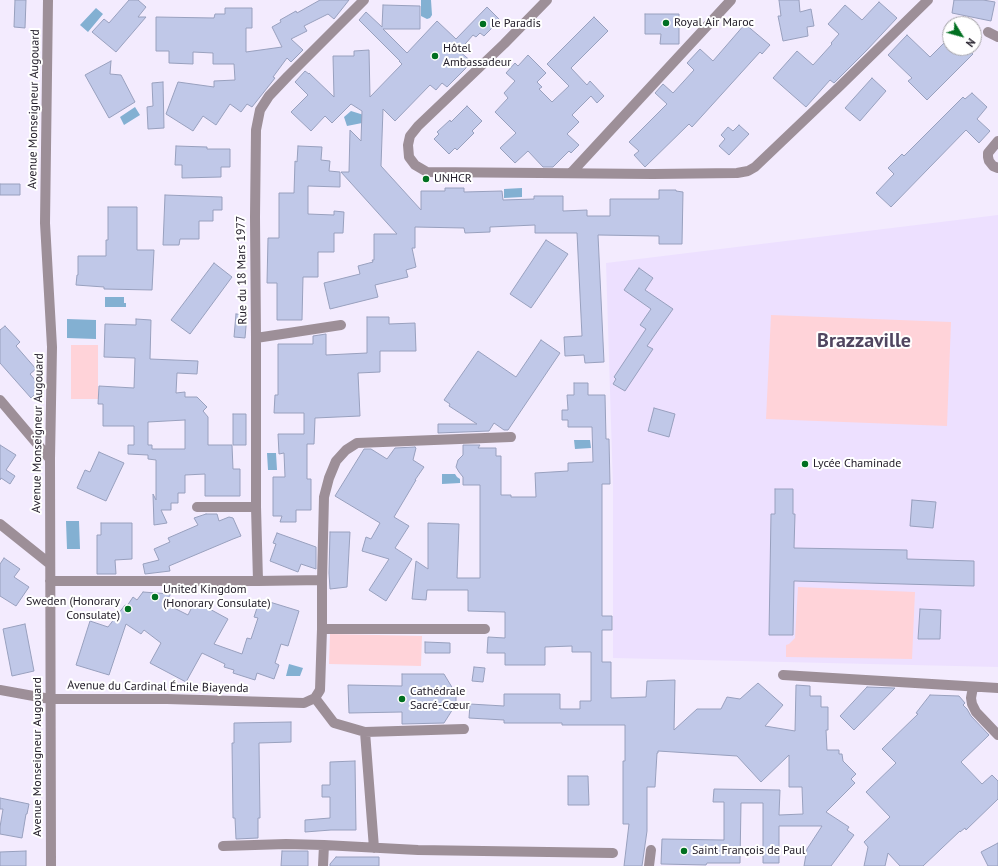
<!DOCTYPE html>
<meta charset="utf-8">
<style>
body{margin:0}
#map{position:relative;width:998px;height:866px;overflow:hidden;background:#f3ebfe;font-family:"PT Sans",sans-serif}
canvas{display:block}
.north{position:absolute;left:942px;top:16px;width:40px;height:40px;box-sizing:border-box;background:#fff;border:1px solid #a8a6ab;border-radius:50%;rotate:127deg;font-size:11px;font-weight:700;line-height:16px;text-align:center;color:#25202c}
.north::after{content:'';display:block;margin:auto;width:14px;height:18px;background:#017021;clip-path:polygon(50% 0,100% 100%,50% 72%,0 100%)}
</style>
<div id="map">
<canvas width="998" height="866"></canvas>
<div class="north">N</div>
</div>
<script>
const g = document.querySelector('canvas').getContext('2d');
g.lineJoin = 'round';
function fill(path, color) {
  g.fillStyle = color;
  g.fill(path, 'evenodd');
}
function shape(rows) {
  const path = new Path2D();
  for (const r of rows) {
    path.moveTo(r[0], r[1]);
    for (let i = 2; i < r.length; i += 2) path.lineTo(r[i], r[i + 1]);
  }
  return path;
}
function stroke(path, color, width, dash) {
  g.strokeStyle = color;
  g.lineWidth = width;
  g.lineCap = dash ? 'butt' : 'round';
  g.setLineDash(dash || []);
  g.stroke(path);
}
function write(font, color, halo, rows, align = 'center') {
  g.font = font + ' "PT Sans",sans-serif';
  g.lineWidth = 4;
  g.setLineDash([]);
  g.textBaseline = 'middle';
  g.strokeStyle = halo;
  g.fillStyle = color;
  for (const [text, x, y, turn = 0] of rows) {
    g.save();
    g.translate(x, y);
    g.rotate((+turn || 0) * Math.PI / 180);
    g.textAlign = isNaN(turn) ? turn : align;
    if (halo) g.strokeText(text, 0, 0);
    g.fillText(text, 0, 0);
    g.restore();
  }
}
const built = shape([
 [998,215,998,667,613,658,613,487,606,263]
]);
const green = shape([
 [771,315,951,322,947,426,766,419],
 [71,345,98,345,98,399,71,399],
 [798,587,915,592,912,659,786,657,786,645,789,644,795,638],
 [330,634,422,636,421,666,329,664]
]);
const water = shape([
 [421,0,431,0,432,15,430,18,427,19,421,16],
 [96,8,103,14,88,32,80,25],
 [135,107,140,115,124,125,120,117],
 [351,111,367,116,367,122,347,126,344,117],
 [522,188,522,197,504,198,504,189],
 [105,297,124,297,124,303,126,303,126,307,105,307],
 [67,319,96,320,96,339,67,338],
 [574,440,590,440,591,448,575,449],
 [267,453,276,453,277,470,268,470],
 [442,474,455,474,457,477,460,479,460,483,442,484],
 [66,521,79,521,80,549,67,549],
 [289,664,303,668,300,676,286,676]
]);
const building = shape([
 [15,0,26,0,25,28,14,27,15,0],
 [129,0,138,0,146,7,138,17,146,17,116,52,92,32,104,19,109,23,129,0],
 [320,0,349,0,334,19,328,14,304,26,307,31,291,39,303,50,291,62,287,58,273,77,275,78,252,107,247,104,241,112,230,104,216,125,203,116,193,131,166,114,178,82,214,87,214,81,235,80,234,64,213,64,213,53,193,52,193,64,169,63,169,51,156,51,156,17,214,18,215,14,225,14,225,8,252,8,252,28,246,28,246,52,282,47,272,27,281,22,280,20,296,11,297,13,320,0],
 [779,0,799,0,800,12,811,9,814,26,807,27,808,36,783,41,778,16,781,16,779,0],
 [954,0,983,0,995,2,991,21,952,13,954,0],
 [879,2,897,18,866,51,834,83,830,80,806,107,773,78,797,51,813,65,832,44,831,43,839,34,828,24,845,5,862,20,879,2],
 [383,5,420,6,420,29,383,29,407,53,437,21,456,39,487,7,500,20,484,36,480,33,476,37,473,35,459,51,472,62,447,87,442,83,436,90,430,85,395,121,383,109,381,166,421,210,421,191,445,191,445,188,464,188,464,192,502,191,503,200,534,199,534,196,563,196,563,211,587,210,587,216,610,216,610,199,659,199,659,190,676,190,676,191,683,192,682,244,659,244,659,236,598,235,604,362,585,363,584,355,565,356,564,337,582,336,577,233,535,233,535,225,490,227,490,232,465,233,464,228,415,227,415,248,412,248,416,267,406,270,408,277,375,285,378,297,330,309,324,283,360,274,358,266,373,262,372,260,374,260,374,234,397,234,341,172,349,172,350,130,361,141,362,111,351,104,332,123,325,116,311,131,291,112,308,95,295,82,305,71,309,74,309,73,334,97,333,56,354,56,354,51,369,50,370,97,402,64,399,61,400,61,359,20,366,12,382,27,383,5],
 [645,14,679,14,679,44,660,44,661,34,645,34,645,14],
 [594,17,608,31,571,68,587,85,590,81,604,96,597,103,591,96,572,115,579,122,567,134,579,145,571,153,569,151,553,167,543,167,528,151,515,163,500,148,516,133,495,112,508,98,504,93,515,81,506,73,515,63,518,66,528,55,546,73,537,82,542,87,539,89,552,102,569,86,547,64,594,17],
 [745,24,770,45,762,54,760,52,692,127,689,124,645,167,634,155,639,151,629,142,667,104,655,93,663,84,673,93,694,70,687,63,700,49,713,61,745,24],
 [907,35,930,57,950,37,950,48,966,48,973,54,927,100,908,81,912,78,888,55,907,35],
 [111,61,110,74,121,75,135,102,109,118,85,75,111,61],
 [872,78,886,91,860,121,845,108,872,78],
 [163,82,164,128,148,129,147,107,153,106,152,83,163,82],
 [972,93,987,107,977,119,990,131,979,143,966,130,891,207,876,193,894,174,888,168,902,154,904,156,963,97,965,99,972,93],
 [467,106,482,121,472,131,474,133,457,150,455,148,449,154,434,139,439,134,437,132,450,120,451,122,467,106],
 [739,125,749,134,729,155,719,146,725,139,721,135,728,127,733,131,739,125],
 [176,146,207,147,207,149,230,149,230,167,221,167,221,177,182,178,182,165,175,165,176,146],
 [298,146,322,147,321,160,330,161,329,171,340,172,340,187,308,186,308,214,334,215,334,211,344,212,343,233,334,233,334,252,318,252,318,277,303,277,302,320,277,320,277,283,267,283,268,238,279,238,279,193,294,193,295,161,297,162,298,146],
 [0,184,20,184,20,195,0,195,0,184],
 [165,195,222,197,222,210,213,210,213,221,199,221,199,239,180,239,179,245,163,245,165,195],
 [108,207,137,207,137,250,154,250,152,290,104,289,104,287,76,285,77,275,78,275,78,256,106,256,106,240,108,240,108,207],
 [546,240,568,254,531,308,510,294,546,240],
 [214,263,232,277,190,334,171,320,214,263],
 [639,268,653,278,645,290,673,309,647,346,653,349,625,391,613,384,616,379,614,377,646,329,640,325,651,309,624,290,639,268],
 [236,314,247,315,245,338,234,337,236,314],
 [367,317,389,317,389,324,415,323,416,351,380,351,380,372,358,373,360,416,315,418,314,444,307,444,307,479,311,479,311,510,296,510,296,522,280,522,282,516,273,516,273,477,285,477,284,453,279,454,278,434,304,434,304,413,274,413,275,395,278,395,278,344,313,344,313,336,326,334,326,355,367,353,367,317],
 [136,319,151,320,150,359,198,361,197,374,177,373,176,393,185,392,185,397,197,397,207,407,203,411,208,417,208,445,232,445,233,469,240,469,240,496,205,496,205,474,185,475,185,493,178,493,178,503,171,503,171,510,161,510,167,523,154,525,153,494,156,500,156,460,148,459,148,455,128,454,128,445,134,445,134,426,103,426,103,404,98,404,99,386,134,388,135,358,104,357,105,324,136,325,136,319],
 [185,420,185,449,152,449,152,445,148,445,148,422,185,420],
 [5,326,20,342,16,346,36,369,30,374,42,388,31,398,0,363,0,330,5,326],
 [541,340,560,353,508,430,504,430,494,423,489,431,438,433,438,424,477,424,449,406,450,404,444,400,478,351,516,377,541,340],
 [574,383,588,383,588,395,605,395,606,439,609,439,610,484,602,484,602,616,612,616,612,630,602,630,602,662,611,662,611,698,646,697,647,681,675,680,674,730,697,709,721,709,727,697,740,699,758,683,783,705,765,726,795,731,796,685,810,686,810,696,821,696,821,707,828,707,828,730,826,730,827,750,839,750,839,754,842,754,843,761,856,774,851,779,855,783,826,812,849,827,847,830,854,835,831,866,804,866,807,849,822,826,779,826,779,863,763,863,763,803,741,803,740,863,707,863,706,865,661,864,662,839,724,840,724,802,713,802,714,789,780,790,779,815,803,814,802,787,789,787,789,755,761,782,737,756,658,751,658,753,657,753,655,787,647,787,647,831,642,866,624,866,629,824,623,824,623,761,625,761,625,725,562,725,562,723,504,723,504,720,469,718,470,704,504,706,504,694,560,694,560,709,580,709,580,701,591,701,591,652,572,652,572,646,545,647,545,665,505,665,505,653,487,653,488,637,505,638,505,612,468,611,468,590,427,590,426,600,412,599,416,561,428,569,428,523,459,524,457,578,480,578,480,485,463,485,463,477,459,472,456,467,458,460,463,455,463,445,480,445,478,448,496,448,496,456,501,456,501,495,511,495,511,497,536,497,535,473,568,471,568,463,593,462,592,427,568,427,568,420,562,420,562,410,568,410,567,395,574,395,574,383],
 [654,408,675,414,669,437,648,431,654,408],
 [233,414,246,414,246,445,233,445,233,414],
 [0,445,16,455,6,470,15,476,10,484,1,478,0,480,0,445],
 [415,447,416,448,413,460,424,467,415,480,416,480,394,517,409,526,395,548,412,559,386,601,369,590,389,559,362,551,366,537,371,539,380,523,335,496,364,449,371,449,387,459,395,448,415,447],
 [99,452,124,463,106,501,77,488,85,470,90,472,99,452],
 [775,489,793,489,793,514,795,514,794,548,907,550,907,559,974,561,974,586,794,581,793,635,769,635,771,514,775,514,775,489],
 [912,500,936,502,933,528,910,526,912,500],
 [206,514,217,514,219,521,229,517,233,518,241,536,233,539,169,566,170,571,145,574,143,564,159,560,154,549,170,542,168,538,198,525,194,518,206,514],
 [101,523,132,523,132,559,115,560,116,574,97,574,97,535,101,535,101,523],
 [330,532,350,532,347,587,330,589,329,573,330,532],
 [277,533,316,547,316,569,301,564,298,572,270,561,276,544,273,543,277,533],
 [4,558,20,569,14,577,29,587,16,606,0,596,0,564,4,558],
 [143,592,171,594,164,603,188,615,195,601,228,619,214,644,242,654,247,638,251,639,258,618,254,617,260,599,299,611,288,646,281,644,275,663,279,665,274,679,257,673,255,680,233,673,234,670,224,667,225,664,202,653,186,682,150,663,161,643,144,630,141,634,126,624,109,675,76,665,90,621,108,627,125,605,127,606,133,597,137,600,143,592],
 [920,609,941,610,940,639,918,639,920,609],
 [25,624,34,671,12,676,3,629,25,624],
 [425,642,450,643,450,653,425,653,425,642],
 [474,667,485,668,483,682,472,681,474,667],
 [402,674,444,674,456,694,456,704,444,723,402,724,402,712,349,713,348,685,402,686,402,674],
 [867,687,895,688,854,730,840,716,867,687],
 [930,695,959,696,965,703,963,705,967,709,971,716,989,735,961,762,982,784,992,775,998,781,998,799,966,830,965,828,960,832,960,831,923,866,900,866,888,853,885,866,864,866,868,847,864,842,890,817,866,792,896,763,882,749,918,714,916,713,930,695],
 [291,722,291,742,259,743,260,818,258,818,258,838,236,839,235,818,233,818,232,743,234,743,234,723,291,722],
 [355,761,356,830,331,830,305,832,305,820,330,818,330,797,322,797,322,785,330,785,330,762,355,761],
 [568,776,588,776,589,805,568,805,568,776],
 [0,798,29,804,27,814,26,814,22,838,0,834,0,827,3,809,0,809,0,798],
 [998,843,998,866,988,866,981,852,998,843],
 [26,851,26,866,0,866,0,852,26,851],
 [282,851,308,851,308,866,281,866,282,851],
 [336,857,379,857,379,866,330,866,330,864,336,857]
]);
const minor = shape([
 [48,0,45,223,52,347,50,459,51,866],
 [547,0,504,44,418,126,410,136,408,145,409,157,415,165,427,172,653,174,737,173,748,171,755,167,840,86,928,0],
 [988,32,998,37],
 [998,141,988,153,988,157,989,161,993,166,998,168],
 [571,173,731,0],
 [256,338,341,325],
 [0,400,50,459],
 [197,507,256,507],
 [0,524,50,564],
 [50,581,258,581,322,580],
 [258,581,256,507,256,338,255,217,256,130,260,110,269,96,288,76,364,0],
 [322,629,485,629],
 [783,675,998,688],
 [973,687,971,698,972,704,976,712,998,735],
 [0,690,50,699,167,699,304,703,315,698],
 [315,698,320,690,322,629,322,580,324,497,329,478,336,461,346,450,357,443,511,437],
 [315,698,334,723,365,732,464,729],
 [365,732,374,848],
 [223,846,286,844,324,845,418,850,613,853],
 [323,866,324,845],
 [649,866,651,850]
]);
const markers = [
 [666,23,4,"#017021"],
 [483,24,4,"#017021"],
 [435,56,4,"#017021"],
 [426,179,4,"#017021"],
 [805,464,4,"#017021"],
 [155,597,4,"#017021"],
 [128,609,4,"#017021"],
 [402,699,4,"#017021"],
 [684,851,4,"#017021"]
];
const poiNames = [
 ["Royal Air Maroc",674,23],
 ["le Paradis",491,24],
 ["Hôtel",443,49],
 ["Ambassadeur",443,63],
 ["UNHCR",434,179],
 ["Lycée Chaminade",813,464],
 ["United Kingdom",163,590],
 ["(Honorary Consulate)",163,604],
 ["Sweden (Honorary",120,602,"right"],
 ["Consulate)",120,616,"right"],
 ["Cathédrale",410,692],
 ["Sacré-Cœur",410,706],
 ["Saint François de Paul",692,851]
];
const streetNames = [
 ["Avenue Monseigneur Augouard",34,109,-89],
 ["Rue du 18 Mars 1977",242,270,-91],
 ["Avenue Monseigneur Augouard",38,433,-89],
 ["Avenue du Cardinal Émile Biayenda",158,687,1],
 ["Avenue Monseigneur Augouard",38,757,-90]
];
const townNames = [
 ["Brazzaville",864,341]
];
fill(built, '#ede0ff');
fill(green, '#ffd3d9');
fill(water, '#83b0d2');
fill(building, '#c0c8e8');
stroke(building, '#98a0be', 1);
stroke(minor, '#9d8f98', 10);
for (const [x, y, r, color] of markers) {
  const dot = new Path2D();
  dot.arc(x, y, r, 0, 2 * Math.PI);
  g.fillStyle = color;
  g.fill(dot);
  stroke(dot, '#fff', 1.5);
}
write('12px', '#25202c', '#fff', poiNames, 'left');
write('12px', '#25202c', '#fff', streetNames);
write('bold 20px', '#514660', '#fff', townNames);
</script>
